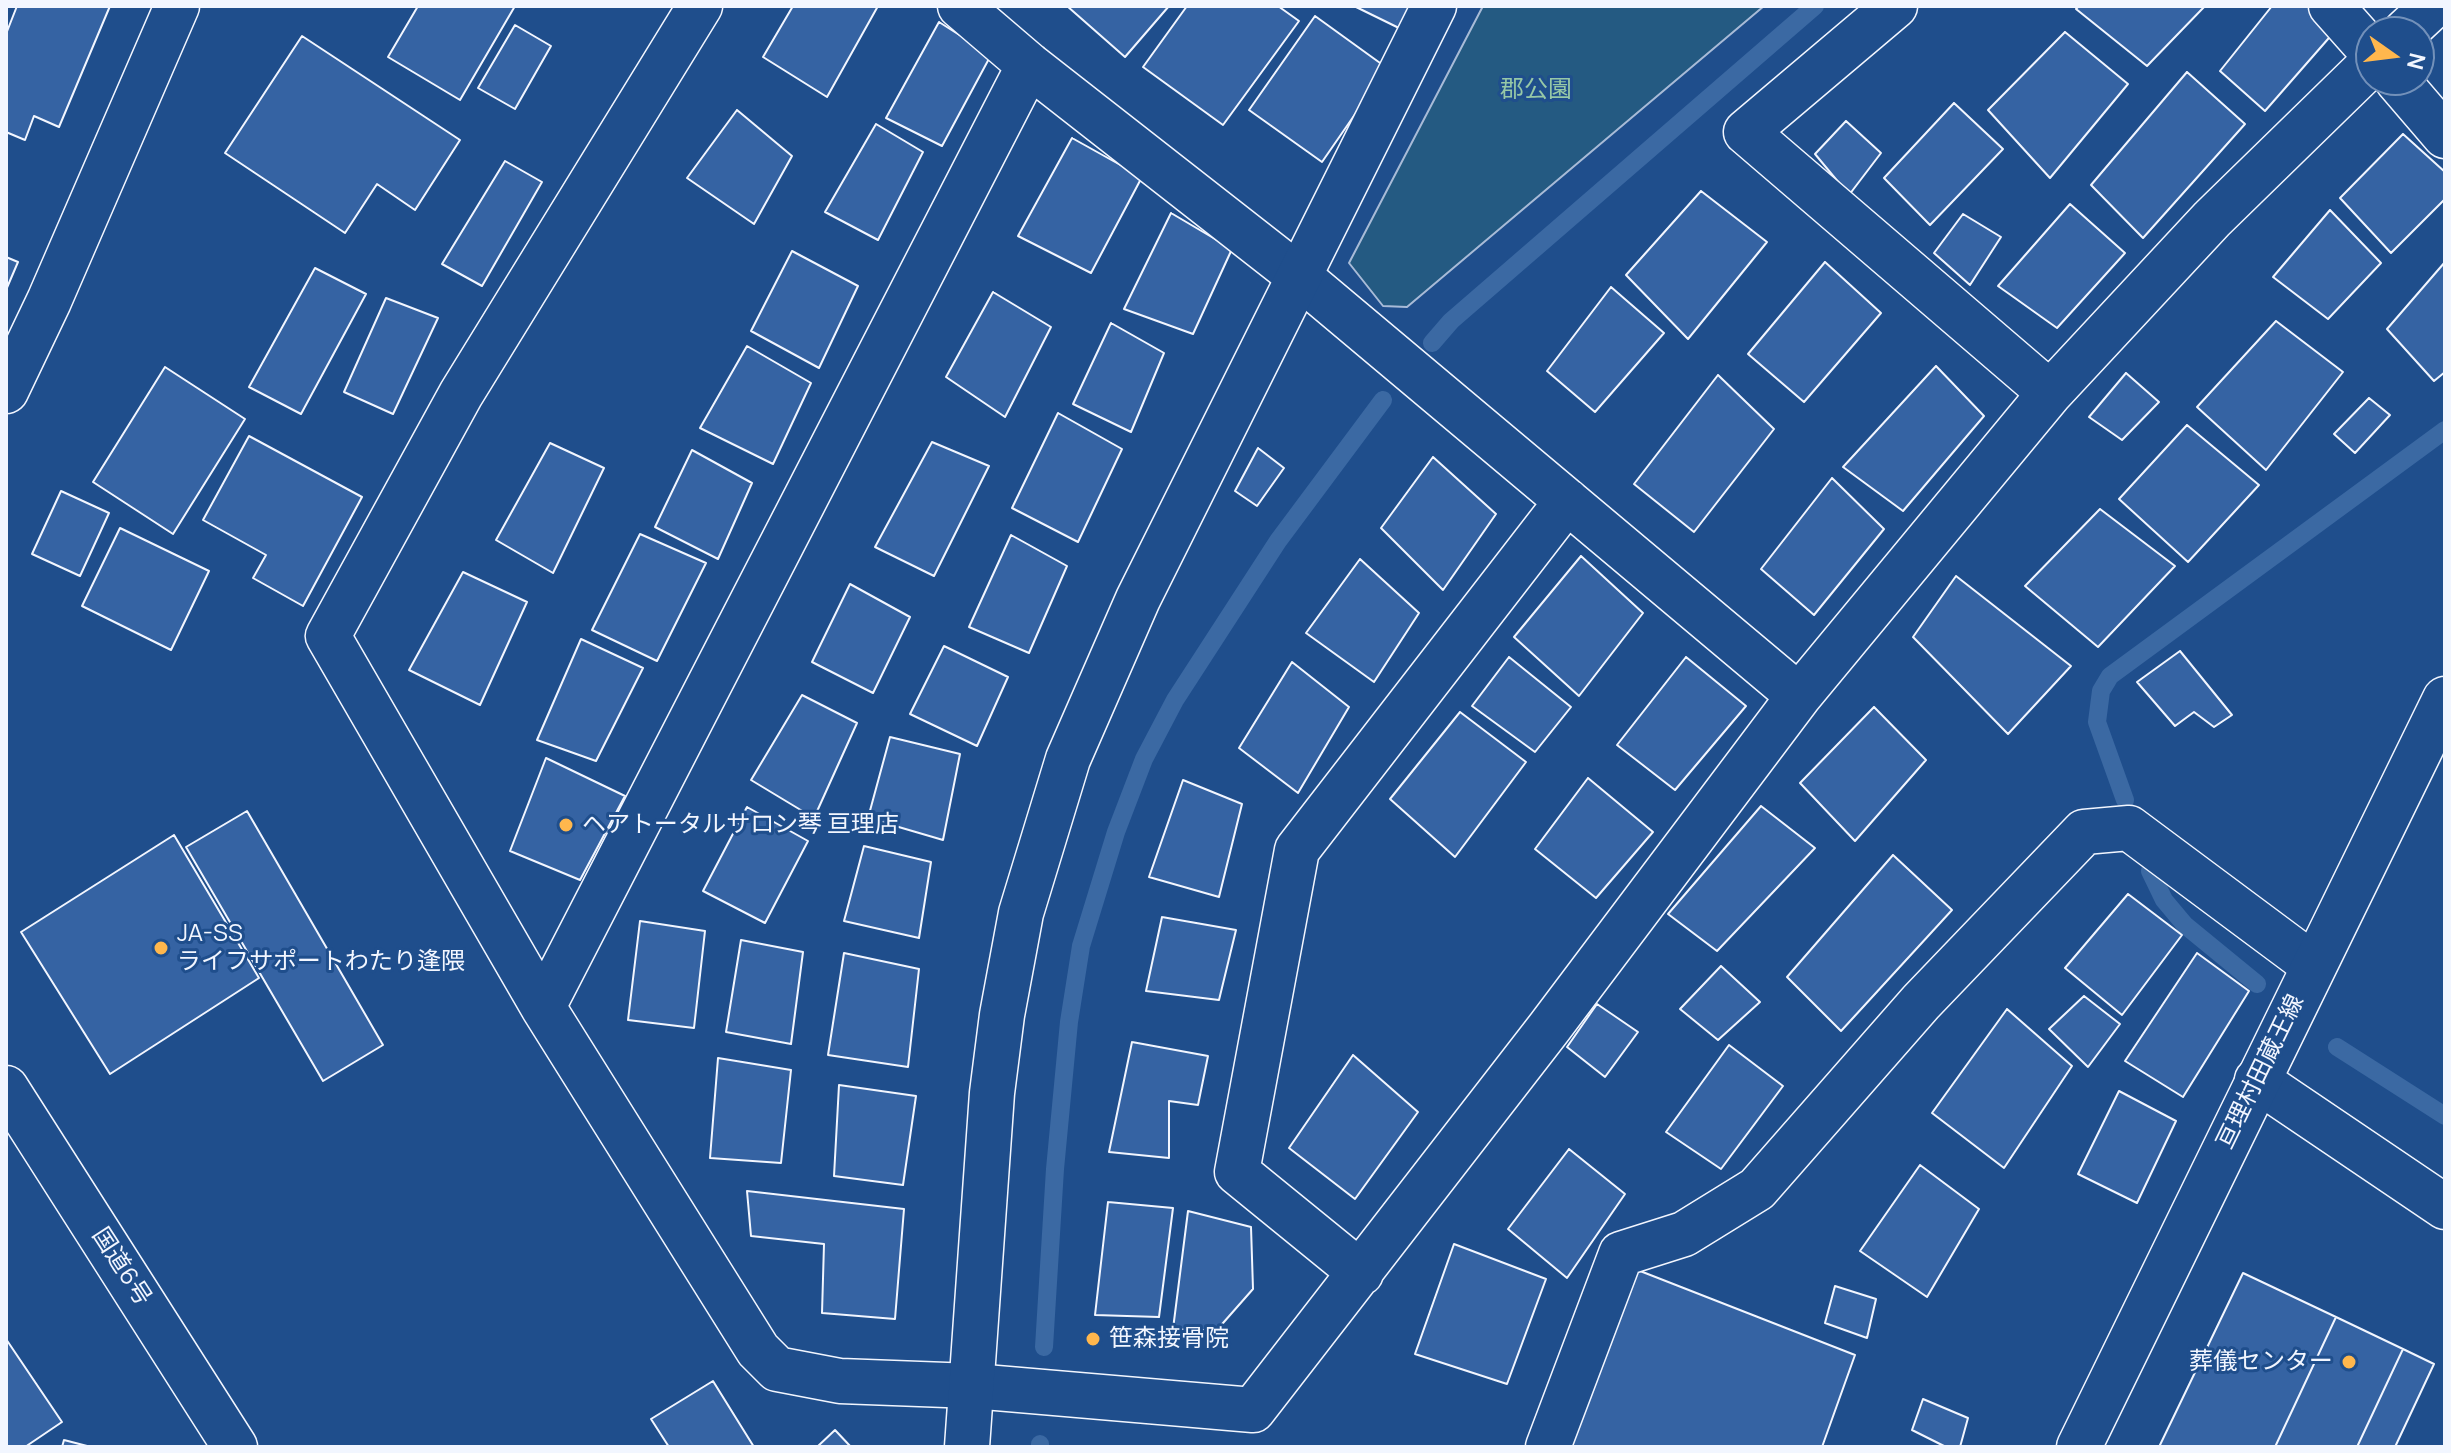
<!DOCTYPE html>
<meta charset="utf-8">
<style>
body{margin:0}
#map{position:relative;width:2451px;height:1453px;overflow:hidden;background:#1f4e8c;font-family:Manrope,sans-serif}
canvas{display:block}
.frame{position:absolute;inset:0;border:8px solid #f2f6ff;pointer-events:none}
.north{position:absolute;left:2355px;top:16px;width:80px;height:80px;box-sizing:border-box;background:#1f4e8c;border:2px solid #7391ba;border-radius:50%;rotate:104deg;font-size:22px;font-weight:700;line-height:32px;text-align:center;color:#f2f6ff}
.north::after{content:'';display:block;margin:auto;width:28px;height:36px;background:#ffb74d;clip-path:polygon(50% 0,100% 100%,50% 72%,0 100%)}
</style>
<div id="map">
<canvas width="2451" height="1453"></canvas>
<div class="frame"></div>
<div class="north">N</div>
</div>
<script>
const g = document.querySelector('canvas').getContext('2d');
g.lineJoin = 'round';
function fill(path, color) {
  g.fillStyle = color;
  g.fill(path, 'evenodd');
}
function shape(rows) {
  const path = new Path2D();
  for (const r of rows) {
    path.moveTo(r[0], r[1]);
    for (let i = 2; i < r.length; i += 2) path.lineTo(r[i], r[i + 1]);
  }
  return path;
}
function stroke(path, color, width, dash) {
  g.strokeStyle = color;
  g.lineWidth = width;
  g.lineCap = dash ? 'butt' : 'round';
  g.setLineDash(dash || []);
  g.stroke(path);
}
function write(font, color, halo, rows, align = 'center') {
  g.font = font + ' Manrope,"Noto Sans JP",sans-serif';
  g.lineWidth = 6;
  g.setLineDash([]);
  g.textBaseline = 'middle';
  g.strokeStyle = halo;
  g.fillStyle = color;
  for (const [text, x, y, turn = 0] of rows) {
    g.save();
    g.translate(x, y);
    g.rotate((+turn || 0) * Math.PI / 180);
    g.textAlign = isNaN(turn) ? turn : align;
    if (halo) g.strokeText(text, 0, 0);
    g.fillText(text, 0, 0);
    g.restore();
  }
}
const green = shape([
 [1483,6,1764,6,1407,307,1383,306,1349,263,1483,6]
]);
const stream = shape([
 [1432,343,1451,321,1815,6],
 [2125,800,2097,722,2101,691,2110,676,2445,430],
 [2150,871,2164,900,2185,925,2257,984],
 [2337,1047,2445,1116],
 [1044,1347,1055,1169,1069,1022,1081,946,1116,832,1144,759,1175,700,1278,541,1383,400],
 [1040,1444,1040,1447]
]);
const building = shape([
 [17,6,110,6,59,127,34,116,25,140,6,132,6,34,17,6],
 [418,6,515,6,460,100,388,57,418,6],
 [793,6,878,6,827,97,763,57,793,6],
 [1067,6,1169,6,1125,57,1067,6],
 [1187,6,1278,6,1299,21,1223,125,1143,67,1187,6],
 [1354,6,1415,6,1403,30,1354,6],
 [2079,6,2205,6,2147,66,2076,9,2079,6],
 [2272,6,2308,6,2335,31,2265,111,2220,71,2272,6],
 [1315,16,1387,68,1322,162,1249,110,1315,16],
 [939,22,991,55,942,146,886,118,939,22],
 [515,25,551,46,515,109,478,88,515,25],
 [2065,32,2128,84,2050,178,1988,110,2065,32],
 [302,36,460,140,415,210,377,184,345,233,225,153,302,36],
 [2187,72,2245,124,2143,238,2091,185,2187,72],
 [1954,103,2003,149,1930,225,1884,178,1954,103],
 [737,110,792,156,754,224,687,178,737,110],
 [1846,121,1881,153,1849,195,1815,154,1846,121],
 [876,124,923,152,878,240,825,212,876,124],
 [2403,134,2445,172,2445,199,2391,253,2340,198,2403,134],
 [1072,138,1142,177,1091,273,1018,236,1072,138],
 [505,161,542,182,482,286,442,264,505,161],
 [1701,191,1767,242,1688,339,1626,275,1701,191],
 [2070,204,2125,253,2057,328,1998,286,2070,204],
 [2330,210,2381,263,2328,319,2273,277,2330,210],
 [1171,213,1232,249,1193,334,1124,309,1171,213],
 [1963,214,2001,237,1970,285,1934,253,1963,214],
 [792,251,858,286,819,368,751,331,792,251],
 [6,257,18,262,6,290,6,257],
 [1825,262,1881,313,1804,402,1748,354,1825,262],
 [2445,262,2445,372,2434,381,2387,329,2445,262],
 [315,268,366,294,301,414,249,387,315,268],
 [1611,287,1664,333,1595,412,1547,371,1611,287],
 [993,292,1051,327,1005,417,946,377,993,292],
 [386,298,438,318,393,414,344,392,386,298],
 [2276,321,2343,372,2266,470,2197,407,2276,321],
 [1111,323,1164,353,1131,432,1073,404,1111,323],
 [747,346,811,383,773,464,700,428,747,346],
 [1936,366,1984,416,1903,511,1843,467,1936,366],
 [165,367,245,419,173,534,93,482,165,367],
 [2126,373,2159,402,2122,440,2089,417,2126,373],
 [1718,375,1774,429,1694,532,1634,484,1718,375],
 [2369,398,2390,415,2355,453,2334,434,2369,398],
 [1058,413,1122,449,1078,542,1012,508,1058,413],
 [2187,425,2259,485,2188,562,2119,499,2187,425],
 [249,436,362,497,303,606,253,578,266,555,203,520,249,436],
 [932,442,989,466,934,576,875,547,932,442],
 [550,443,604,468,553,573,496,540,550,443],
 [1258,448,1284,468,1257,506,1235,491,1258,448],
 [692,450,752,483,718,559,655,527,692,450],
 [1433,457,1496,514,1443,590,1381,528,1433,457],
 [1832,478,1884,529,1814,615,1761,569,1832,478],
 [61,491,109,513,80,576,32,554,61,491],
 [2100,509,2175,566,2098,647,2025,586,2100,509],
 [120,528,209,571,171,650,82,606,120,528],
 [640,534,706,563,657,661,592,630,640,534],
 [1011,535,1067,566,1029,653,969,627,1011,535],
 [1581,556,1643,613,1579,696,1514,637,1581,556],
 [1360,559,1419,613,1374,682,1306,633,1360,559],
 [463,572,527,602,480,705,409,670,463,572],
 [1956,576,2071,666,2008,734,1913,637,1956,576],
 [850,584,910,617,873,693,812,662,850,584],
 [581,639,643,668,596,761,537,740,581,639],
 [944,646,1008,677,977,746,910,714,944,646],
 [2180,651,2232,715,2214,727,2194,712,2175,726,2137,682,2180,651],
 [1509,657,1571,707,1535,752,1472,706,1509,657],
 [1686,657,1746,706,1675,790,1617,745,1686,657],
 [1292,662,1349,707,1298,793,1239,748,1292,662],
 [802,695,857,723,814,818,751,780,802,695],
 [1874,707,1926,760,1855,841,1800,783,1874,707],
 [1460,712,1526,762,1455,857,1390,799,1460,712],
 [890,737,960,754,943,840,868,818,890,737],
 [546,758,625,796,580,880,510,851,546,758],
 [1588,778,1653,832,1596,898,1535,849,1588,778],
 [1183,780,1242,804,1219,897,1149,877,1183,780],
 [1761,806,1815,848,1717,951,1668,914,1761,806],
 [747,807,808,841,765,923,703,891,747,807],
 [247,811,383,1045,323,1081,186,847,247,811],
 [174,835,259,978,110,1074,21,932,174,835],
 [864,846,931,862,919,938,844,921,864,846],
 [1893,855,1952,910,1841,1031,1787,977,1893,855],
 [2128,894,2182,935,2122,1015,2065,968,2128,894],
 [1162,917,1236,930,1219,1000,1146,991,1162,917],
 [640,921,705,931,694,1028,628,1020,640,921],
 [741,940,803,952,791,1044,726,1032,741,940],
 [844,953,919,969,908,1067,828,1055,844,953],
 [2197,953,2249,991,2183,1097,2125,1061,2197,953],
 [1721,966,1760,1002,1718,1040,1680,1009,1721,966],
 [2084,996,2120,1024,2088,1067,2049,1029,2084,996],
 [1597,1004,1638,1032,1605,1077,1567,1047,1597,1004],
 [2007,1009,2072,1066,2004,1168,1932,1113,2007,1009],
 [1132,1042,1208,1056,1198,1105,1169,1101,1169,1158,1109,1152,1132,1042],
 [1729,1045,1783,1086,1721,1169,1666,1132,1729,1045],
 [1353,1055,1418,1112,1355,1199,1289,1148,1353,1055],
 [718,1058,791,1070,781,1163,710,1158,718,1058],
 [839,1085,916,1096,903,1185,834,1176,839,1085],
 [2119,1091,2176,1121,2137,1203,2078,1174,2119,1091],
 [1569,1149,1625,1194,1567,1278,1508,1229,1569,1149],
 [1920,1165,1979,1209,1927,1297,1860,1251,1920,1165],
 [747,1191,904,1209,895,1319,822,1313,824,1244,751,1236,747,1191],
 [1108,1202,1173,1208,1159,1317,1095,1315,1108,1202],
 [1188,1211,1251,1227,1253,1289,1216,1331,1173,1329,1188,1211],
 [1454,1244,1546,1279,1507,1384,1415,1354,1454,1244],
 [1635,1269,1855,1355,1822,1447,1570,1447,1635,1269],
 [2243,1273,2336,1317,2275,1447,2159,1447,2243,1273],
 [1835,1286,1876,1299,1867,1338,1825,1323,1835,1286],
 [2336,1317,2403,1349,2357,1447,2275,1447,2336,1317],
 [6,1339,62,1422,25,1447,6,1447,6,1339],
 [2403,1349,2434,1364,2395,1447,2357,1447,2403,1349],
 [713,1381,754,1447,669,1447,651,1419,713,1381],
 [1923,1399,1968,1418,1960,1447,1946,1447,1912,1430,1923,1399],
 [835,1430,851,1447,817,1447,835,1430],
 [64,1440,91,1447,62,1447,64,1440]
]);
const street = shape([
 [700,6,461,394,328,636,543,1007,758,1350,777,1369,840,1381,973,1386,1253,1410,1549,1028,1799,696,2050,393,2212,219,2371,64],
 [960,6,1029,65,1300,277,1799,696],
 [1895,6,1746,132,2050,393],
 [2331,6,2371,51],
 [2405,32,2433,6],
 [2397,80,2445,136],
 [543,1007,1029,65],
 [2257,1080,2445,1207],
 [1361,1273,1237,1172,1297,850,1567,501],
 [1548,1447,1621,1254,1684,1234,1757,1189,1921,1002,2084,832,2129,828,2313,965]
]);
const secondary = shape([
 [6,391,49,301,177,6],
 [967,1447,992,1093,1002,1015,1021,913,1068,759,1138,599,1434,6]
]);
const primary = shape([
 [2079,1447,2445,699]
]);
const highway = shape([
 [6,1088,235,1447]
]);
const markers = [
 [566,825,8,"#ffb74d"],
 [161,948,8,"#ffb74d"],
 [1093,1339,8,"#ffb74d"],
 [2349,1362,8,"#ffb74d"]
];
const parkNames = [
 ["郡公園",1536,90]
];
const poiNames = [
 ["ヘアトータルサロン琴 亘理店",582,825],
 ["JA-SS",177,934],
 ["ライフサポートわたり逢隈",177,962],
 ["笹森接骨院",1109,1339],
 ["葬儀センター",2333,1362,"right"]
];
const streetNames = [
 ["亘理村田蔵王線",2261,1072,-64],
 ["国道6号",121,1267,57]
];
fill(green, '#245a82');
stroke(green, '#a8bbd7', 2);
stroke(stream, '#3b69a3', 18);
fill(building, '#3563a3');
stroke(building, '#f2f6ff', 2);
stroke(street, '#f2f6ff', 47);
stroke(secondary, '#f2f6ff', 47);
stroke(primary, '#f2f6ff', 47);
stroke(highway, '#f2f6ff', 47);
stroke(street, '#1f4e8c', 44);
stroke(secondary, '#1f4e8c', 44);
stroke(primary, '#1f4e8c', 44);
stroke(highway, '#1f4e8c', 44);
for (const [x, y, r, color] of markers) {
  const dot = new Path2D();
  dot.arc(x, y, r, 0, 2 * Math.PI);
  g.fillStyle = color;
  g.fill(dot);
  stroke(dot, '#1f4e8c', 3);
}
write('24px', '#97c8a6', '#1f4e8c', parkNames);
write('24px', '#f2f6ff', '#1f4e8c', poiNames, 'left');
write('24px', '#f2f6ff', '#1f4e8c', streetNames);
</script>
